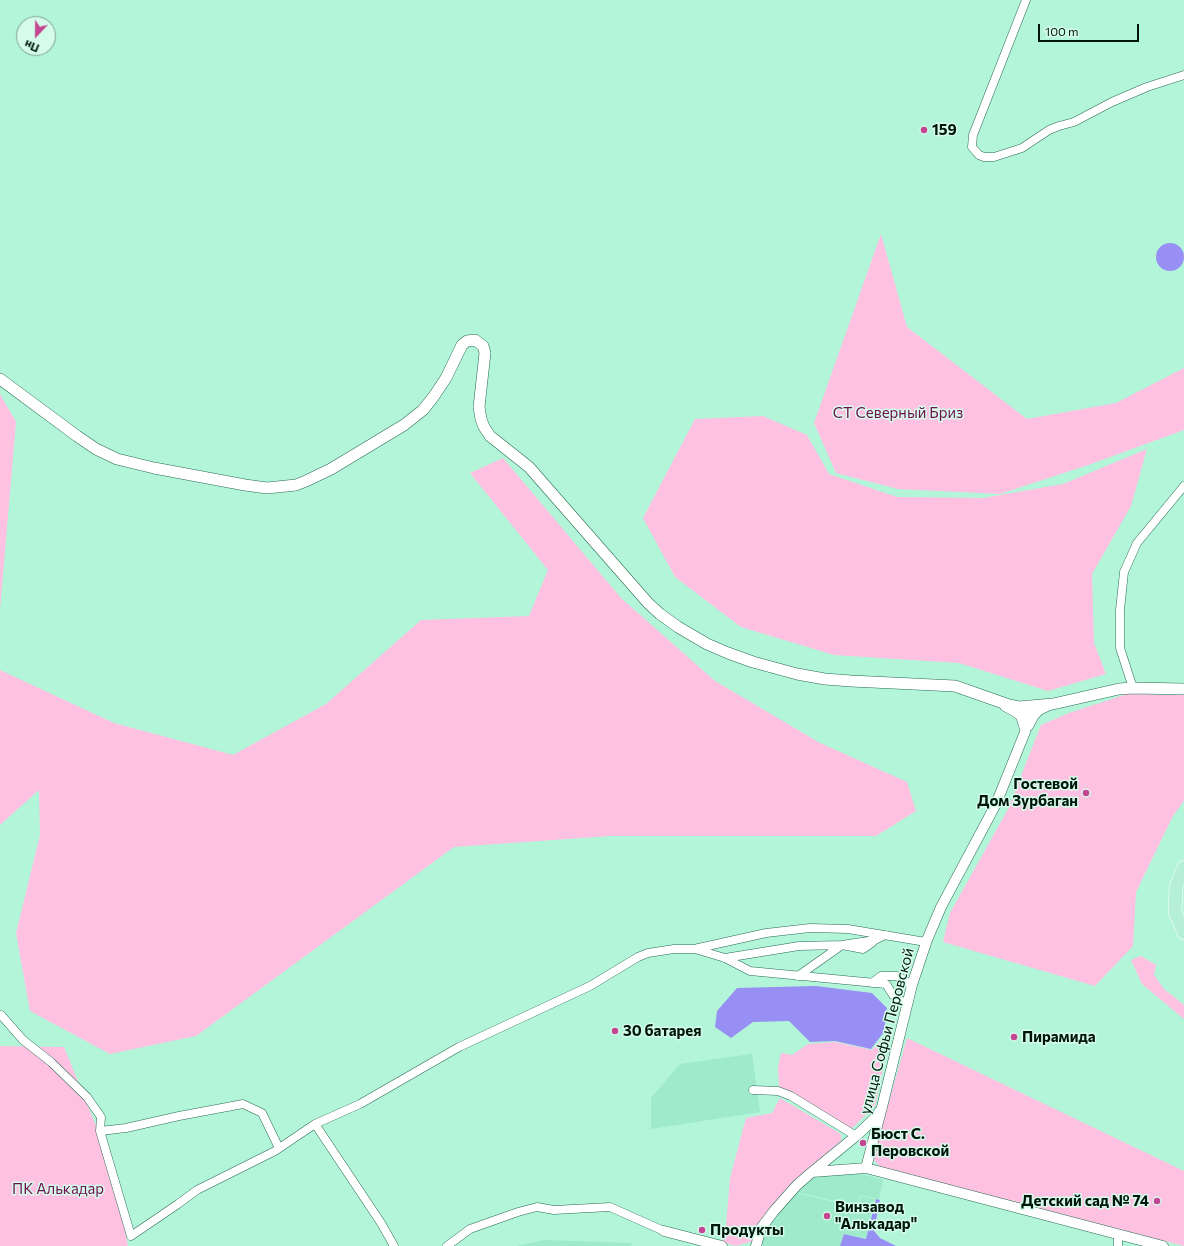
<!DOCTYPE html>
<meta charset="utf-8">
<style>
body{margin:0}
#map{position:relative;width:1184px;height:1246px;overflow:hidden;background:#b3f5d9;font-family:Commissioner,sans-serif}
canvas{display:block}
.north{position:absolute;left:16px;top:16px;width:40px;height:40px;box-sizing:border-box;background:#d5fcea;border:1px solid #80a092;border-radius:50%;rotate:202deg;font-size:11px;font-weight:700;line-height:16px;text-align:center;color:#00160d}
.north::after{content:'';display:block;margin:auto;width:14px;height:18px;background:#c44693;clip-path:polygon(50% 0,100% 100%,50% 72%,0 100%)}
.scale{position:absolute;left:1038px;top:24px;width:101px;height:18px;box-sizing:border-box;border:2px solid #00160d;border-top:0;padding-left:5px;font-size:12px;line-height:14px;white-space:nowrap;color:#00160d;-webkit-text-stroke:3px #d5fcea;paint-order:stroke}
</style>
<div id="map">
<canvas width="1184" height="1246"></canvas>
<div class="north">Пн</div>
<div class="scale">100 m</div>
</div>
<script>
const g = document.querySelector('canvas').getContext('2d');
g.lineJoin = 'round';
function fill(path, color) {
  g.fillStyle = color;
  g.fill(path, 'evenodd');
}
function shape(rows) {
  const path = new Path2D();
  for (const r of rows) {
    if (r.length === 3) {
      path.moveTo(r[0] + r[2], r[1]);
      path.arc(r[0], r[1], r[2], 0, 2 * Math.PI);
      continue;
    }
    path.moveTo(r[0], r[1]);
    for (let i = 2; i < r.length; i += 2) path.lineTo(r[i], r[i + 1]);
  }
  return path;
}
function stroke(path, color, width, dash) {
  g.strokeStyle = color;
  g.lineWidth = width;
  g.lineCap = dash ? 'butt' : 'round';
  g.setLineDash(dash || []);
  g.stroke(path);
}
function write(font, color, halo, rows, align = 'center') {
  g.font = font + ' Commissioner,sans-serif';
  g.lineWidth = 3;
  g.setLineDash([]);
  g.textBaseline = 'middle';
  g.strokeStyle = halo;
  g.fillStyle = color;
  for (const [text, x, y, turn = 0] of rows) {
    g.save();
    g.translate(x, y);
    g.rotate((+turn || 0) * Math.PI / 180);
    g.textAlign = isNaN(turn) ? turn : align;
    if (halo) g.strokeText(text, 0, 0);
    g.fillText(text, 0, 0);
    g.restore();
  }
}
const built = shape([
 [752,1054,760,1112,651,1129,651,1098,680,1064],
 [857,1173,883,1180,879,1199,860,1195,857,1206,796,1192,814,1176],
 [795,1193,857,1207,861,1196,875,1199,866,1238,844,1234,840,1246,762,1246,764,1231],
 [545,1240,632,1243,631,1246,516,1246]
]);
const green = shape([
 [881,234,907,327,1027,419,1116,403,1184,368,1184,430,1091,464,1000,494,898,489,836,473,814,423],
 [0,394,16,422,0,610],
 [763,416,807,435,829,474,897,497,983,498,1063,484,1147,449,1131,506,1092,574,1094,643,1106,674,1048,691,959,663,834,655,741,627,675,577,643,518,695,419],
 [503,458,621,598,715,681,820,743,907,782,916,811,876,836,610,836,454,847,196,1036,110,1054,30,1011,16,933,40,835,39,790,0,825,0,670,114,723,233,755,326,704,421,620,529,616,548,570,470,473],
 [1127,694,1184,695,1184,801,1173,816,1136,892,1133,946,1095,986,943,942,950,913,1008,809,1041,725,1069,713],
 [1141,956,1156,965,1154,975,1164,989,1184,1005,1184,1019,1142,984,1131,960],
 [883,1038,890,1038,875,1106,850,1130,779,1086,778,1068,781,1053,792,1055,808,1044,835,1042,872,1050],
 [907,1038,1184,1171,1184,1246,881,1168,873,1159],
 [0,1046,64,1047,112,1165,128,1246,0,1246],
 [780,1098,841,1134,841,1141,795,1181,772,1205,757,1227,753,1241,736,1246,722,1242,726,1226,730,1178,746,1118,772,1113]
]);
const water = shape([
 [1170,257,14],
 [816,986,872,993,887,1008,884,1032,871,1049,835,1041,810,1042,789,1021,753,1022,731,1038,715,1027,717,1011,737,988],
 [876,1199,880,1200,874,1231,880,1238,896,1246,840,1246,844,1234,866,1239]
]);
const minor = shape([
 [1026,0,973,135,972,147,979,155,984,157,994,157,1022,148,1049,130,1059,126,1074,122,1112,102,1147,87,1184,75],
 [1133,688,1120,648,1120,610,1124,572,1137,543,1184,486],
 [695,949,725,958,750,971,886,984,893,995,907,1005],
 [725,958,799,946,842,945,875,940,885,935],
 [798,976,842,945,863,949,873,942],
 [872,983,881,976,897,976,912,985],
 [1,1015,23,1040,51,1062,87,1097,101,1117,100,1131,126,1128,179,1116,243,1104,262,1113,278,1146],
 [753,1090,778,1091,791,1096,856,1136],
 [315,1124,381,1223,394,1246],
 [100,1131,131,1236,178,1204,197,1190,275,1151,315,1124,360,1104,459,1047,590,986,638,957,648,953,674,949,694,949,766,933,810,928,848,929,926,942],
 [1118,1234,1118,1246],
 [447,1246,470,1229,518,1212,537,1207,554,1210,610,1207,664,1231]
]);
const tertiary = shape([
 [1005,706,1016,712,1021,716,1025,729],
 [1028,726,1034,715,1039,710,1049,705],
 [866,1168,882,1107,912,985,927,940,941,907,996,804,1025,732,1029,707],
 [812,1172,856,1136,875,1118,879,1112],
 [664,1231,722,1246],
 [756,1246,761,1228,774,1211,797,1185,812,1172,866,1168,1163,1246]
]);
const secondary = shape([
 [0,379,77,436,96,449,117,459,154,468,245,485,267,488,296,485,306,481,331,469,404,425,423,410,434,396,446,378,462,345,467,341,475,340,483,346,485,353,479,407,481,419,484,427,490,436,529,467,648,603,660,614,678,627,707,644,728,653,753,662,797,674,825,679,851,681,955,686,1009,705,1019,707,1053,704,1119,689,1133,688,1184,689]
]);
const primary = shape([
 [1184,867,1176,887,1175,912,1184,933]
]);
const markers = [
 [924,130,4,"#c44693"],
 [1086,793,4,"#c44693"],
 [615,1031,4,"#c44693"],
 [1014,1037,4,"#c44693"],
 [863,1143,4,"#c44693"],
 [1157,1201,4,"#c44693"],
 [827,1216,4,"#c44693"],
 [702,1230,4,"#c44693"]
];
const poiNames = [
 ["159",932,130],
 ["Гостевой",1078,784,"right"],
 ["Дом Зурбаган",1078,801,"right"],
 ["30 батарея",623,1031],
 ["Пирамида",1022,1037],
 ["Бюст С.",871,1134],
 ["Перовской",871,1151],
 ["Детский сад № 74",1149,1201,"right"],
 ["Винзавод",835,1207],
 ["\"Алькадар\"",835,1224],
 ["Продукты",710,1230]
];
const parkNames = [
 ["СТ Северный Бриз",898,413],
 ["ПК Алькадар",58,1189]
];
const streetNames = [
 ["улица Софьи Перовской",887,1031,-75]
];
fill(built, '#9eeaca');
fill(green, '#ffc1e1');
fill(water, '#988ff4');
stroke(minor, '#286a52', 9);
stroke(tertiary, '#286a52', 11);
stroke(secondary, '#286a52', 12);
stroke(primary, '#fff', 14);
stroke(minor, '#fff', 8);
stroke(tertiary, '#fff', 10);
stroke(secondary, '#fff', 11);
stroke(primary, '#b5efd8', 13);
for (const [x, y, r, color] of markers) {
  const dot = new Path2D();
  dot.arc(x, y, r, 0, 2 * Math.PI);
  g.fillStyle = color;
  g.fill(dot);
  stroke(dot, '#d5fcea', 1.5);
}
write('bold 15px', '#00160d', '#d5fcea', poiNames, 'left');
write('15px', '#6f114f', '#d5fcea', parkNames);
write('15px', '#00160d', '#d5fcea', streetNames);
</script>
